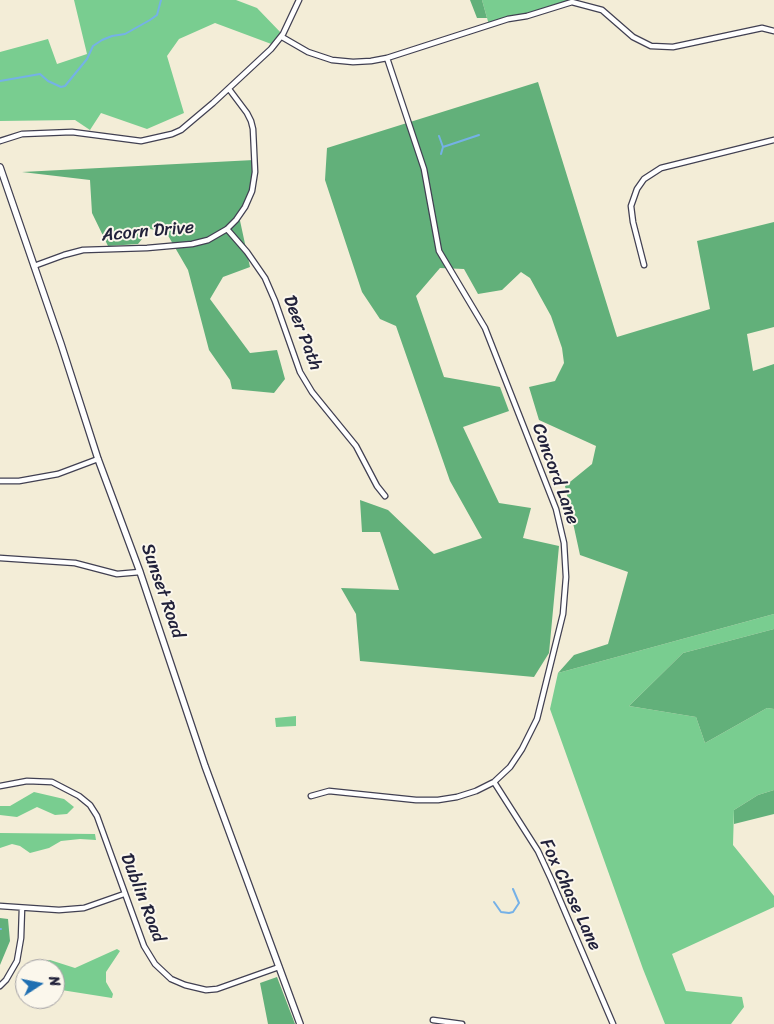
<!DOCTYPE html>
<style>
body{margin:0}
#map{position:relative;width:774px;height:1024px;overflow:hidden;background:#f3edd7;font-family:Sriracha,sans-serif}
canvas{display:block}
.north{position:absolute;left:15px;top:959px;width:50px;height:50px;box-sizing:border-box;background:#fbf7ec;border:1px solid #a4a2a5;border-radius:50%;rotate:79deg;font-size:14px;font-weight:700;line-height:20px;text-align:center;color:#22223b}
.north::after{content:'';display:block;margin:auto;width:18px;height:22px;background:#1f6fb2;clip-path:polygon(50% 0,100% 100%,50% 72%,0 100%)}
</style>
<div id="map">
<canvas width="774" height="1024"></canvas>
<div class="north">N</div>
</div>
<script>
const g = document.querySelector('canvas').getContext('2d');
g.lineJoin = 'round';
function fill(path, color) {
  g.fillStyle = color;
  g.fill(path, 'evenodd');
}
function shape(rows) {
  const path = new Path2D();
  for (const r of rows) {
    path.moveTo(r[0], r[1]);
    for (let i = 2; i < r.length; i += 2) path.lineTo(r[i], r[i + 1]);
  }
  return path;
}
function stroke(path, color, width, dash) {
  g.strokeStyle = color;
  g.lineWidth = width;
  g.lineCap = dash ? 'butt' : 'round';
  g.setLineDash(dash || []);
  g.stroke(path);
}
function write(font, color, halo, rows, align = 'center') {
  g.font = font + ' Sriracha,sans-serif';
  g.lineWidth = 4;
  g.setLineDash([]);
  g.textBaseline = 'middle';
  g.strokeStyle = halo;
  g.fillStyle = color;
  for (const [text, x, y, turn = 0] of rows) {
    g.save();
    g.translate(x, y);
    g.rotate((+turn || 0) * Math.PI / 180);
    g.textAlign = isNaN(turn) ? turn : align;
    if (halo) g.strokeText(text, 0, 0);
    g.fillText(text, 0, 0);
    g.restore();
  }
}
const green = shape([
 [74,0,236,0,257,8,283,35,274,45,215,23,179,39,167,56,184,113,147,129,101,113,90,130,75,120,0,121,0,52,48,39,57,64,87,54],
 [482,0,572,0,573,3,489,25],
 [774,614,774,629,683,653,629,706,696,717,705,743,767,708,774,709,774,790,758,795,734,810,733,845,774,896,774,907,672,954,686,991,742,997,744,1007,731,1024,665,1024,643,969,550,709,558,673],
 [296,716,296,726,276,727,275,718],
 [34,792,64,799,74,807,67,814,55,815,37,807,17,817,0,815,0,806,10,806],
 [0,833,95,834,96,840,80,839,61,841,49,848,30,853,20,846,12,844,0,848],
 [117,949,120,951,106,972,106,982,113,994,112,998,55,989,55,969,26,969,29,964,50,960,75,968]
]);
const forest = shape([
 [470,0,482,0,487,18,477,18],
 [538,82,617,337,710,309,697,241,774,222,774,327,747,334,753,371,774,364,774,614,558,673,574,655,608,644,628,572,580,555,565,486,592,464,596,446,539,420,529,387,555,381,564,363,562,348,551,316,530,278,521,272,502,290,478,294,464,269,440,268,416,296,444,377,500,387,509,411,463,427,499,503,531,508,523,538,559,546,549,653,534,677,360,661,356,614,341,588,399,590,380,532,362,532,360,500,388,510,434,554,482,538,450,481,396,326,380,319,362,292,325,180,327,148],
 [254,160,251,199,239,216,250,267,223,277,210,299,250,353,277,350,285,379,274,393,232,389,230,380,209,350,188,270,166,232,150,229,138,244,108,246,92,213,90,180,22,172],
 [774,629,774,709,767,708,705,743,696,717,629,706,683,653],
 [774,790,774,814,734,824,734,810,758,795],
 [0,918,8,919,10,941,0,965],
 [277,977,295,1024,268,1024,260,983]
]);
const stream = shape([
 [0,81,40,74,48,81,61,87,65,86,87,59,93,46,102,40,112,36,125,34,150,20,157,15,161,0],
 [439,136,443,147,441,154],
 [443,147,479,135],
 [494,902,501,912,509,913,513,912,519,903,513,889],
 [0,929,1,929]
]);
const minor = shape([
 [282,37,308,52,332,60,353,62,371,61,387,58,508,19,527,16,572,2,602,10,633,37,651,46,673,47,762,28,774,31],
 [0,141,22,134,72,132,141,141,172,134,181,130,213,103,271,49,283,34,299,0],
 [227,229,247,252,265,278,275,301,300,372,312,392,356,446,377,486,385,496],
 [644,265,633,222,631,206,637,189,644,179,661,168,774,140],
 [34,266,64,255,83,250,147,248,192,244,208,240,227,229,236,220,245,207,252,191,255,172,253,129,251,121,247,113,229,89],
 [0,481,19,481,58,474,98,459],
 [0,558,75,563,117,574,140,572],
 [494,782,538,851,551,879,613,1024],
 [0,786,27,781,52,782,79,796,90,805,97,816,144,946,155,964,171,979,185,985,206,990,217,989,279,967],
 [311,796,329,791,416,800,438,800,457,797,476,791,494,782,510,767,522,749,537,719,563,614,566,577,564,543,556,509,485,328,439,251,424,169,387,58],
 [0,906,59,910,84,908,124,894],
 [0,986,6,980,17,961,21,938,22,908],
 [433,1020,462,1024]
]);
const tertiary = shape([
 [0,167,61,344,98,459,140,572,205,766,300,1024]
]);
const streetNames = [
 ["Acorn Drive",148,232,-5],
 ["Deer Path",302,333,69],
 ["Concord Lane",555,474,70],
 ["Sunset Road",162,591,71],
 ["Fox Chase Lane",570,895,65],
 ["Dublin Road",142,898,69]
];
fill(green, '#79cd90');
fill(forest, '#62b07a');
stroke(stream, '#75b1e7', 2);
stroke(minor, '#414052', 7);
stroke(tertiary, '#414052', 8);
stroke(minor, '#fff', 4.5);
stroke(tertiary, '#fff', 5.5);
write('18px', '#22223b', '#fbf7ec', streetNames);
</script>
